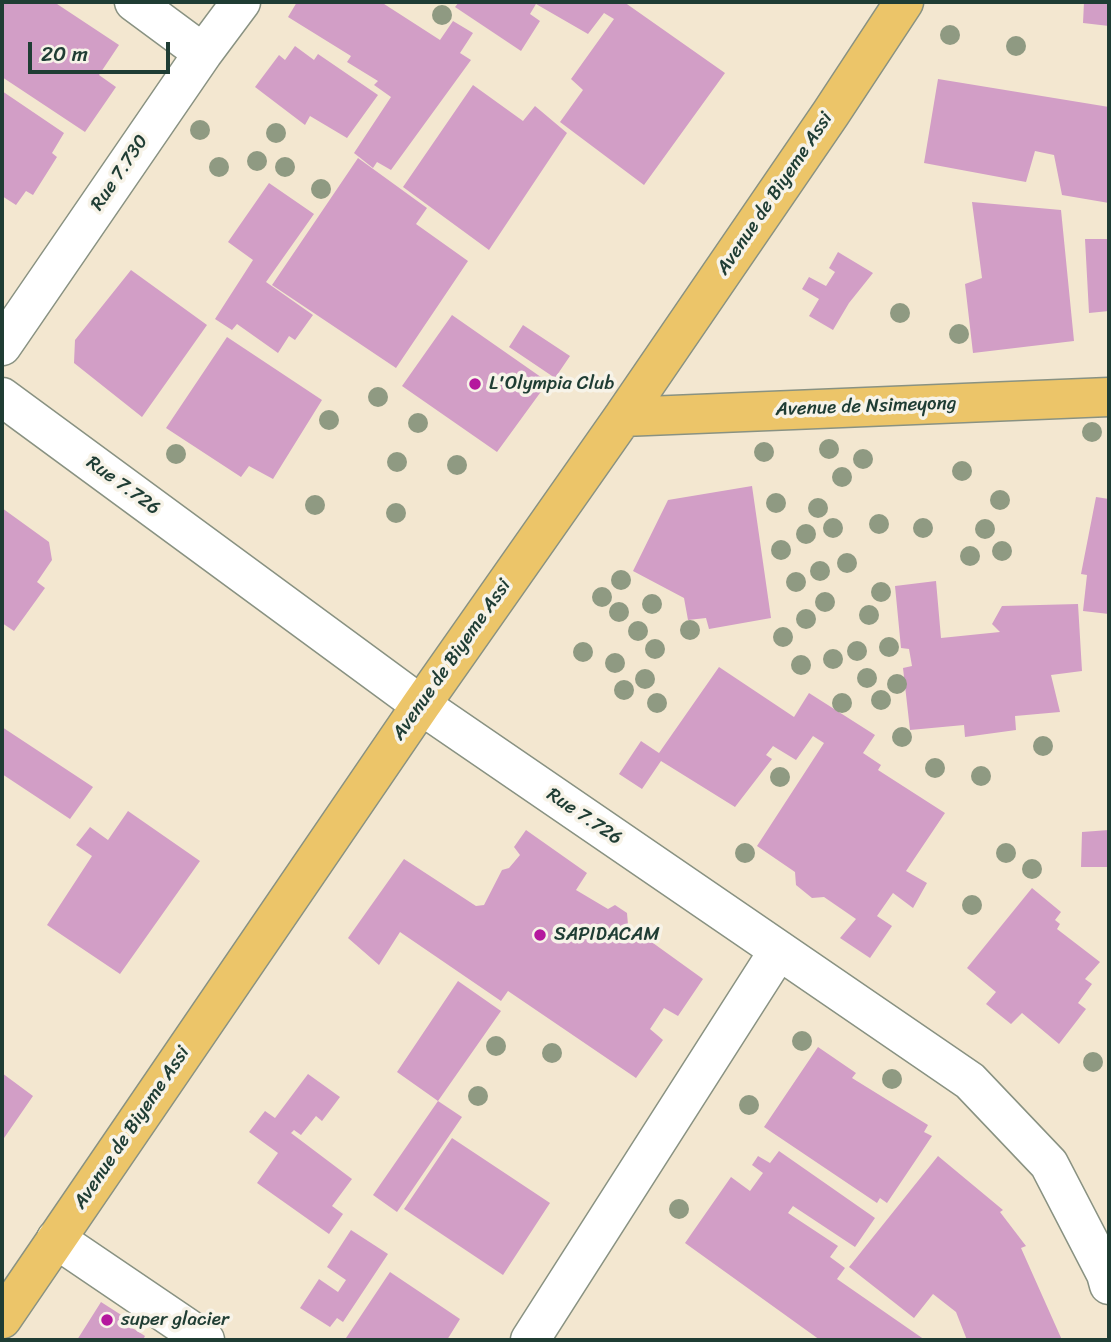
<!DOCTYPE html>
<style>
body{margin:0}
#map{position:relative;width:1111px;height:1342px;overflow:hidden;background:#f3e7d0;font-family:Sriracha,sans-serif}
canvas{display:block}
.frame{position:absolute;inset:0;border:4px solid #1f3d34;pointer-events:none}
.scale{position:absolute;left:28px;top:42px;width:142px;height:32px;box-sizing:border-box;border:4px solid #1f3d34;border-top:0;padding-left:9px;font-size:21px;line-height:24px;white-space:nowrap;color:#1f3d34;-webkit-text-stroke:5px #f7f3e8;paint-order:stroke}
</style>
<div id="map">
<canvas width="1111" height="1342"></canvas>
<div class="frame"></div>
<div class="scale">20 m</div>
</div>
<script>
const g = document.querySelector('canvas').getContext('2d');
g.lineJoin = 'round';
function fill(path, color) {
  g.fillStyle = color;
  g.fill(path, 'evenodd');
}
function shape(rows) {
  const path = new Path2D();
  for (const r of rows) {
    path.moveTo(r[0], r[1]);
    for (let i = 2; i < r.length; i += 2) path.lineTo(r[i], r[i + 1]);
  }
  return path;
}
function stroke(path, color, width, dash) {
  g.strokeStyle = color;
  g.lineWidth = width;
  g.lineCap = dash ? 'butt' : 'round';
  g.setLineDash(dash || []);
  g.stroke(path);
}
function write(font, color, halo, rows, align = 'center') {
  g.font = font + ' Sriracha,sans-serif';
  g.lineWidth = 7;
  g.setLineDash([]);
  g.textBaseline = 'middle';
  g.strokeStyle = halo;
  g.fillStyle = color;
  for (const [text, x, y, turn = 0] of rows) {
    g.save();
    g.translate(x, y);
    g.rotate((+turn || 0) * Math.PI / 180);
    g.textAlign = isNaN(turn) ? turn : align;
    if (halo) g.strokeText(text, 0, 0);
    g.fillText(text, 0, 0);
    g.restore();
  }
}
const building = shape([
 [2,2,54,2,119,45,99,75,116,87,85,132,2,77],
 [297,2,381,2,440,40,453,21,473,33,460,53,471,60,391,170,377,162,373,168,354,153,391,97,374,85,378,81,347,62,351,56,288,17],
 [459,2,624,2,725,73,644,185,560,122,583,90,571,79,614,19,604,13,588,34,536,4,530,14,540,21,521,51,455,7],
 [1084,2,1109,2,1109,26,1083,23],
 [295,46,314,60,318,54,378,95,347,138,310,116,305,125,255,87,279,55,285,60],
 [938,79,1109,107,1109,203,1062,195,1054,155,1035,151,1026,182,924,163],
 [473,85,523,121,535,106,567,133,489,250,403,187],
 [2,91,64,133,52,153,57,157,33,195,26,191,16,205,2,196],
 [358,158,427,208,416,224,468,261,396,368,272,285],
 [269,183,314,214,266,282,313,315,295,340,289,336,278,353,237,324,232,330,215,319,253,260,228,242],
 [972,202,1061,210,1074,341,973,353,965,284,982,278],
 [1085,239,1109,239,1109,311,1089,313],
 [838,252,873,273,849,303,833,330,809,316,819,299,802,289,809,277,826,286,835,272,829,268],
 [131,270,207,325,142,417,74,363,75,340],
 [452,315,548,382,497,452,402,386],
 [523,325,570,356,555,378,509,347],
 [227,337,322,400,273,479,249,466,241,477,166,428],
 [752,486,771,618,709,629,706,618,688,620,684,598,633,571,668,500],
 [1096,497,1109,499,1109,614,1083,611,1087,575,1081,574],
 [2,508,49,542,52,560,37,582,45,588,14,631,2,623],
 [936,581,941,638,1000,632,992,624,1002,606,1078,604,1082,671,1051,675,1060,712,1015,716,1016,730,965,737,964,725,910,730,903,668,912,666,909,649,901,648,895,586],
 [719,667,794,717,809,693,875,735,863,753,881,765,878,770,945,813,906,871,927,883,913,908,893,893,877,916,892,926,870,958,840,938,856,919,824,897,812,898,796,885,795,872,757,846,824,743,813,736,796,760,773,746,766,755,772,759,735,807,661,761,642,789,619,774,641,741,659,753],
 [2,727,93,787,70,819,2,774],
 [128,811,200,861,120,974,47,925,92,856,76,845,90,827,108,840],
 [526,830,587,873,576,890,608,909,615,905,627,913,628,925,703,979,678,1016,664,1008,650,1029,663,1040,636,1078,508,991,501,1001,400,932,379,965,348,938,404,859,476,906,484,905,502,870,509,868,520,855,514,847],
 [1109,830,1109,867,1081,867,1082,832],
 [1032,888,1061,912,1055,920,1060,924,1057,929,1100,962,1085,979,1092,984,1078,1003,1086,1009,1059,1044,1022,1013,1011,1024,986,1004,996,992,967,968],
 [458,981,501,1011,438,1101,397,1072],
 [818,1047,856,1073,852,1078,928,1125,924,1132,932,1136,887,1203,880,1198,877,1203,764,1127],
 [2,1073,33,1096,2,1141],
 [308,1074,340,1097,322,1121,316,1116,301,1135,294,1130,291,1133,352,1179,332,1206,343,1214,329,1234,257,1183,278,1153,249,1132,265,1111,275,1118],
 [438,1101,462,1117,397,1212,373,1195],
 [452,1138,550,1203,503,1275,404,1209],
 [779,1151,875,1218,855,1247,793,1206,788,1213,838,1246,830,1257,845,1268,837,1279,925,1340,820,1340,685,1243,731,1177,750,1191,763,1173,752,1165,758,1156,770,1163],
 [938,1156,1003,1210,1000,1212,1026,1246,1021,1248,1062,1340,967,1340,956,1312,933,1294,914,1318,849,1267],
 [351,1230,388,1254,343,1322,337,1318,330,1327,300,1308,319,1279,338,1292,346,1280,327,1267],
 [390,1272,460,1319,447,1340,350,1340,346,1338],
 [101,1302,126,1318,123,1322,145,1336,143,1340,77,1340]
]);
const minor = shape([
 [134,2,203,53],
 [2,346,203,53,241,2],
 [2,397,421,705,970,1081,1049,1164,1106,1274,1109,1285],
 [56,1239,205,1340],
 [530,1340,779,950]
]);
const major = shape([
 [623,417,1109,397],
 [2,1319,421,705,623,417,831,113,904,2]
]);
const trees = [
 [442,15],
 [950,35],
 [1016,46],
 [200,130],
 [276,133],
 [257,161],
 [219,167],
 [285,167],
 [321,189],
 [900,313],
 [959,334],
 [378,397],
 [329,420],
 [418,423],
 [1092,432],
 [829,449],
 [764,452],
 [176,454],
 [863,459],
 [397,462],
 [457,465],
 [962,471],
 [842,477],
 [1000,500],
 [776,503],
 [315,505],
 [818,508],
 [396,513],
 [879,524],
 [833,528],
 [923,528],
 [985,529],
 [806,534],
 [781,550],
 [1002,551],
 [970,556],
 [847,563],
 [820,571],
 [621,580],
 [796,582],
 [881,592],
 [602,597],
 [825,602],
 [652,604],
 [619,612],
 [869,615],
 [806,619],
 [690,630],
 [638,631],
 [783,637],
 [889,647],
 [655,649],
 [857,651],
 [583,652],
 [833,659],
 [615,663],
 [801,665],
 [867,678],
 [645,679],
 [897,684],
 [624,690],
 [881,700],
 [657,703],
 [842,703],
 [902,737],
 [1043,746],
 [935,768],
 [981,776],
 [780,777],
 [745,853],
 [1006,853],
 [1032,869],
 [972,905],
 [802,1041],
 [496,1046],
 [552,1053],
 [1093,1062],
 [892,1079],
 [478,1096],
 [749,1105],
 [679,1209]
];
const markers = [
 [475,384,7,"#b5179e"],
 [540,935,7,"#b5179e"],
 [107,1320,7,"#b5179e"]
];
const streetNames = [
 ["Rue 7.730",120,173,-56],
 ["Avenue de Biyeme Assi",775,194,-56],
 ["Avenue de Nsimeyong",866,407,-2],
 ["Rue 7.726",123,486,36],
 ["Avenue de Biyeme Assi",452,660,-55],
 ["Rue 7.726",584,817,34],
 ["Avenue de Biyeme Assi",132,1128,-56]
];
const poiNames = [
 ["L'Olympia Club",489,384],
 ["SAPIDACAM",554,935],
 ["super glacier",121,1320]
];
fill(building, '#d29ec6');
stroke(minor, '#899282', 41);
stroke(major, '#899282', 41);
stroke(minor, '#fff', 38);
stroke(major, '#ecc569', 38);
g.fillStyle = '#8f9a82';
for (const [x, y] of trees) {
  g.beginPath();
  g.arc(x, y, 10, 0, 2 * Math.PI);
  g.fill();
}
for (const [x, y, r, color] of markers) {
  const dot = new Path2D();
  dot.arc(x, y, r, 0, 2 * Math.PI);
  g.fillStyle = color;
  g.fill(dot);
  stroke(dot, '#f7f3e8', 2.5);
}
write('19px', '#1f3d34', '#f7f3e8', streetNames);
write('19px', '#1f3d34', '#f7f3e8', poiNames, 'left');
</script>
